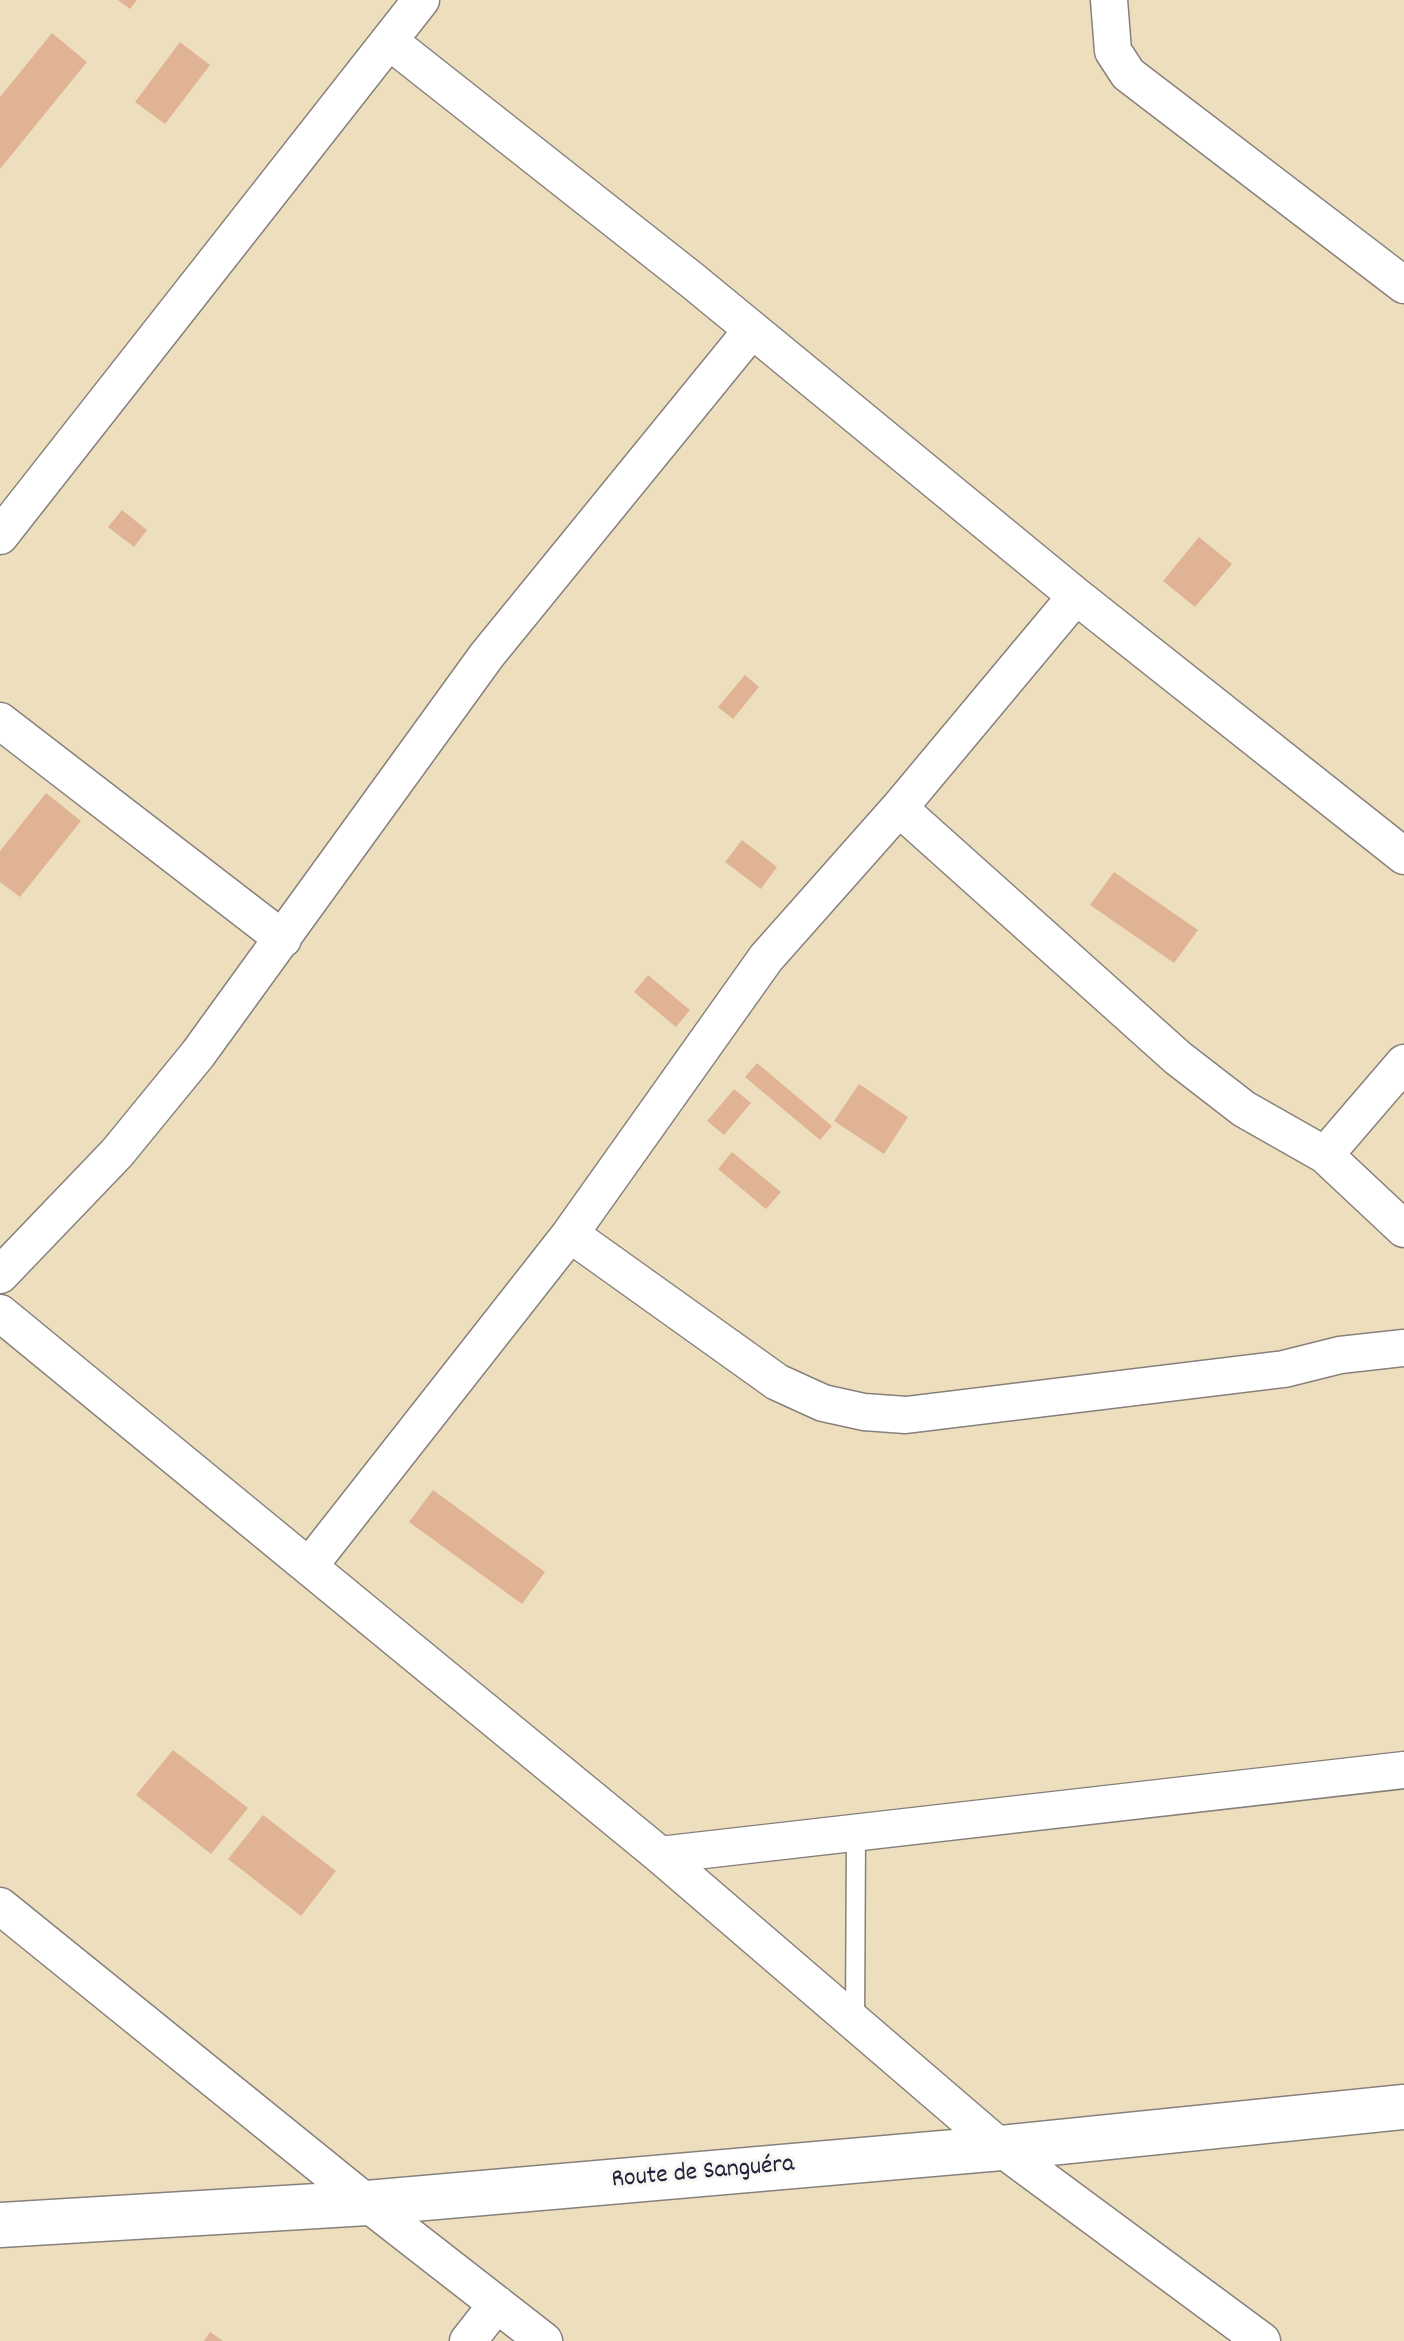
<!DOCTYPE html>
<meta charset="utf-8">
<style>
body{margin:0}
canvas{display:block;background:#eddfbe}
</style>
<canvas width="1404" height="2341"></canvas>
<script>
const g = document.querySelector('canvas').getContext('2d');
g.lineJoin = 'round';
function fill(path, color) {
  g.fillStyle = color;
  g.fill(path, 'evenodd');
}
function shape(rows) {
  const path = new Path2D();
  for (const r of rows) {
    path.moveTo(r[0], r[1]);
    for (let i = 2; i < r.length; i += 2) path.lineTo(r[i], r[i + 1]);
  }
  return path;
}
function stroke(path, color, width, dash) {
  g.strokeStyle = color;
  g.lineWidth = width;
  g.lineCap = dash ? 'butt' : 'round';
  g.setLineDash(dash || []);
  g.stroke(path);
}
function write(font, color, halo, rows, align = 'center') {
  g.font = font + ' Dekko,sans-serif';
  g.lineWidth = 6;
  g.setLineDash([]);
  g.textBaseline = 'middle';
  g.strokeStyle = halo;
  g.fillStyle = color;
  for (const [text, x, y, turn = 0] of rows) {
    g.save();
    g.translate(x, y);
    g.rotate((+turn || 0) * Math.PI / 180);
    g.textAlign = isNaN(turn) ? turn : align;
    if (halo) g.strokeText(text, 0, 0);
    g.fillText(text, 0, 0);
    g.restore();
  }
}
const building = shape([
 [118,0,137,0,130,9],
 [52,33,87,62,0,169,0,97],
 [180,42,210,65,165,124,135,102],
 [122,510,147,530,134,547,108,527],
 [1199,537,1232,564,1195,607,1163,581],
 [745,675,759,687,733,719,718,707],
 [46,793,81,821,20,897,0,882,0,851],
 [742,840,777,867,761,889,725,862],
 [1114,872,1198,930,1174,963,1090,905],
 [648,975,690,1010,676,1027,634,992],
 [757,1063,832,1126,820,1140,745,1077],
 [859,1084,908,1117,884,1154,834,1121],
 [734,1089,751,1103,724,1135,707,1121],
 [732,1152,781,1192,766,1209,718,1169],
 [433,1490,545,1572,522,1604,409,1522],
 [173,1750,248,1808,211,1854,136,1795],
 [263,1815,336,1871,301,1916,228,1859],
 [210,2332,223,2341,204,2341]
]);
const service = shape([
 [855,2022,856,1834]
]);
const minor = shape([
 [1109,0,1113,51,1128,74,1404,285],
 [389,41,693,281,1076,596,1404,856],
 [0,536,421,0],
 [0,721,283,939],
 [899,808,1178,1058,1244,1109,1325,1155,1404,1229],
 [1325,1155,1404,1063],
 [570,1234,777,1382,823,1403,864,1412,906,1415,1284,1369,1340,1355,1404,1348],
 [0,1275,117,1153,198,1054,487,655,751,331],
 [0,1313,660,1855,1001,2148,1262,2341],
 [310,1565,570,1234,766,958,899,808,1076,596],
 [660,1855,1404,1770],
 [0,1906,367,2203,544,2341],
 [468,2341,497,2304]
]);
const tertiary = shape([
 [0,2225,367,2203,1001,2148,1404,2107]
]);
const streetNames = [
 ["Route de Sanguéra",703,2174,-5]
];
fill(building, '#e0b394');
stroke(service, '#88807c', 21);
stroke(minor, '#88807c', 39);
stroke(tertiary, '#88807c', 47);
stroke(service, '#fff', 18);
stroke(minor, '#fff', 36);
stroke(tertiary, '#fff', 44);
write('26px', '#22223b', '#f6f6f2', streetNames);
</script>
